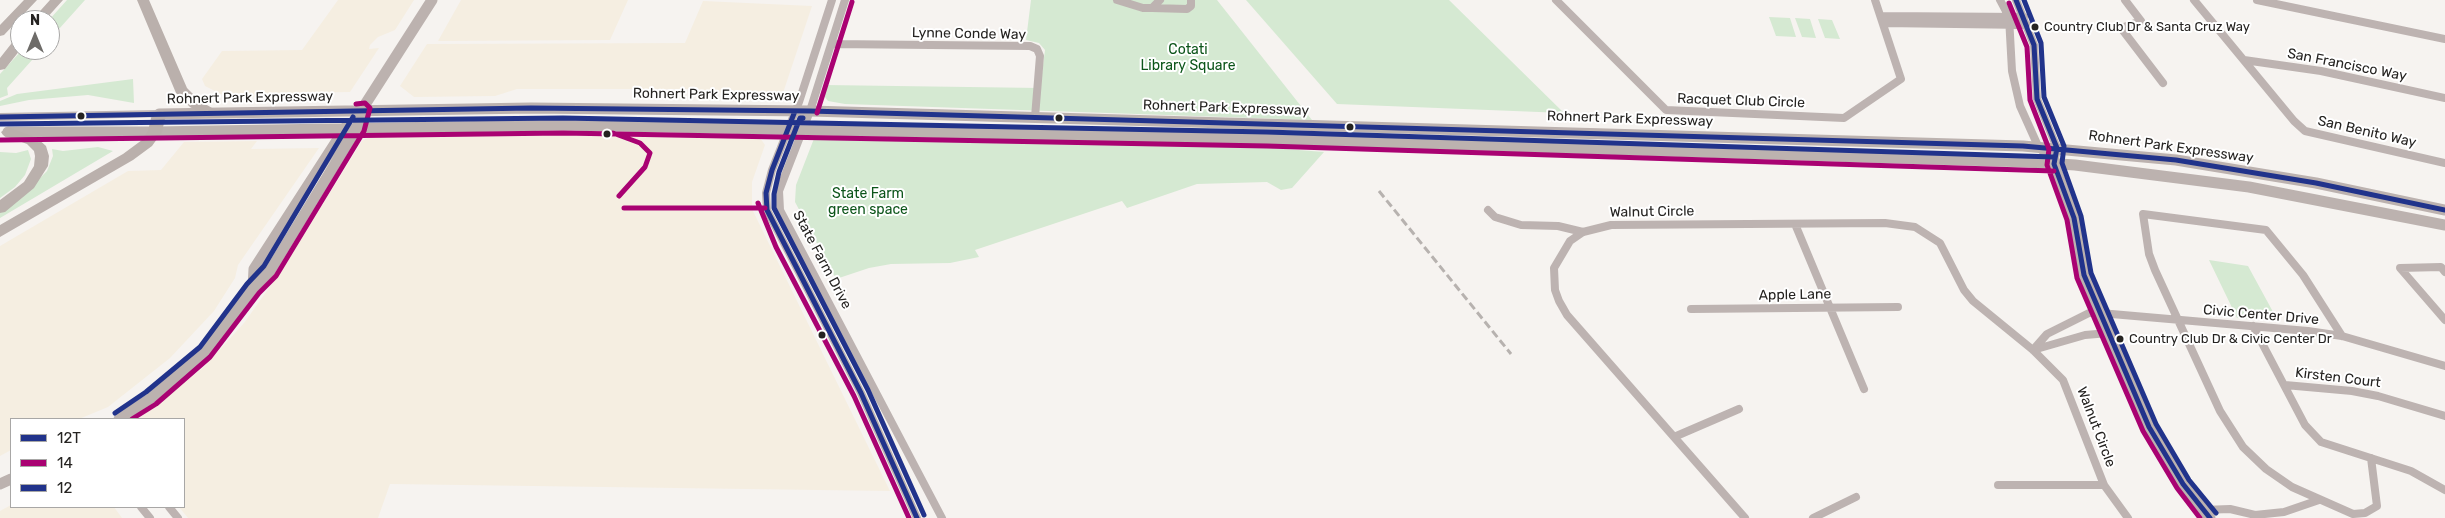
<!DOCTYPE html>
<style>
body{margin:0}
#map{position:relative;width:2445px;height:518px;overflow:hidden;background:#f6f3f0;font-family:Rubik,sans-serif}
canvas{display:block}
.legend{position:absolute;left:10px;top:418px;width:175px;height:90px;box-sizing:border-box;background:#fff;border:1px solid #a8a7a6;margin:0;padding:6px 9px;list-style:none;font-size:15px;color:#252321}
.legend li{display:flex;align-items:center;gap:10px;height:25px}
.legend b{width:25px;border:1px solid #a8a7a6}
.north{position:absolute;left:10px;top:10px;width:50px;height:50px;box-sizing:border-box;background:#fff;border:1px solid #a8a7a6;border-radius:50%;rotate:0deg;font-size:14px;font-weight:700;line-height:20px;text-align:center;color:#252321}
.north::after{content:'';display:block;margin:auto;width:18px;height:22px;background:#6e6c69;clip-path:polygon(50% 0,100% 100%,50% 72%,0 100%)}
</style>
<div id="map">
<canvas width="2445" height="518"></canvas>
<ul class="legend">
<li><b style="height:6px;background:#21338b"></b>12T</li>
<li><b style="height:6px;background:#a90272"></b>14</li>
<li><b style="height:6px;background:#21338b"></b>12</li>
</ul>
<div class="north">N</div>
</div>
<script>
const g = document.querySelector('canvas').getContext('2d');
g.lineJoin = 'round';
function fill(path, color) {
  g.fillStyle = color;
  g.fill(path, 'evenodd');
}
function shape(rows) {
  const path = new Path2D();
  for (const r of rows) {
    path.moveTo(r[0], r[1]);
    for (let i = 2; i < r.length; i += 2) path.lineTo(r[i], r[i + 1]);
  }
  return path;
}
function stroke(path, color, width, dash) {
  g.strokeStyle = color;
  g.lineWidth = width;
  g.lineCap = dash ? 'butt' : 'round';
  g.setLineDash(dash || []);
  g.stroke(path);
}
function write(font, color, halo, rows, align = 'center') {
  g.font = font + ' Rubik,sans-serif';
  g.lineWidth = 4;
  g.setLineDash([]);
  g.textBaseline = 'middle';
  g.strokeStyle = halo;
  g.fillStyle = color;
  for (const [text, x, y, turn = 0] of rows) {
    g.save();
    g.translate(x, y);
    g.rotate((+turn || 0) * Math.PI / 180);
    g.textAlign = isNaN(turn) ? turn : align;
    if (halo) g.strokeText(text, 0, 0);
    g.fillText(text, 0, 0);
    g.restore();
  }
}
const commercial = shape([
 [338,0,414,0,395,30,378,37,370,45,369,49,379,48,350,92,288,93,278,96,240,97,221,94,205,86,202,79,222,51,302,50],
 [461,0,628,0,610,40,438,41],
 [703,1,812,6,783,93,752,96,687,89,517,89,495,96,414,97,400,86,427,44,685,43],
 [588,131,758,135,765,145,752,182,752,209,890,491,390,484,378,518,188,518,179,507,184,507,184,419,138,419,204,367,244,323,286,264,362,141,379,132],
 [257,141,251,149,319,148,238,265,235,278,214,311,170,358,108,407,79,419,11,419,11,450,0,456,0,246,128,171,161,170,184,142],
 [11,505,114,507,122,518,0,518,0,511]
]);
const green = shape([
 [67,0,85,0,50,39,49,20],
 [1031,0,1217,0,1312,120,845,104,828,101,822,93,825,85,1040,88,1045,50,1039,43,1026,40],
 [1246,0,1449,0,1564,113,1337,104],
 [1769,17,1790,18,1796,37,1776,36],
 [1795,18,1810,19,1816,38,1802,37],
 [1818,19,1832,20,1840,39,1825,38],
 [22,50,41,50,7,88,8,95,0,98,0,74],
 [133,79,134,103,88,95,29,100,0,106,0,101,17,94],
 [815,136,1247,146,1324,152,1292,188,1281,190,1267,182,1197,184,1127,208,1122,201,975,250,979,257,950,263,891,264,869,268,836,279,795,202,796,185],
 [98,147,113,151,0,218,0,210,20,198,47,171,53,156,52,149,63,151],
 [28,150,31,159,25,175,15,187,0,198,0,152,16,153],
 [2209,260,2248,266,2278,321,2237,318]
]);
const street = shape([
 [832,0,799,102,772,170,766,193,767,210,861,393,917,518],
 [845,0,810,111,779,191,780,210,942,518],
 [1117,0,1143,8,1152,8,1160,0],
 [1556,0,1666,110,1844,118,1901,79,1875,0],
 [2000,0,2009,17,2012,71,2020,106,2038,146,2054,164],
 [2016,0,2034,45,2037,99,2057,148,2054,164],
 [2125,0,2141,21,2121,28,2163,83],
 [2194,0,2294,121,2305,131,2445,163],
 [2257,0,2445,39],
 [1152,8,1187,9,1191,6,1191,0],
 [1881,16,2024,17],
 [1884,23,2027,25],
 [832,44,1030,46,1037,49,1040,56,1035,117],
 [2244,60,2321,71,2445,98],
 [1488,210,1495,217,1521,225,1558,226,1583,232],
 [1795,224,1864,389],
 [2445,272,2441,267,2400,268,2445,320],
 [1691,309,1898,307],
 [2253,326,2305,425,2321,442,2411,471,2445,490],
 [2342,336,2303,275,2266,230,2143,214,2149,254,2155,270,2220,411,2243,447,2266,469,2292,487,2353,514,2365,513,2377,506,2371,458],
 [2033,350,2047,334,2089,313,2100,313,2308,331,2342,336,2445,366],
 [2033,350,2085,335,2109,333],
 [2285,385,2352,391,2378,396,2445,416],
 [1674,437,1739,409],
 [1998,485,2104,485],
 [141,507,150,518],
 [169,507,178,518],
 [2203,510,2230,509,2255,515,2284,512,2319,500],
 [1745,518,1567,315,1559,301,1555,290,1554,268,1570,241,1583,232,1611,225,1885,223,1915,227,1940,243,1964,290,1973,301,2033,350,2063,380,2104,485,2128,518],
 [1813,518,1856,497]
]);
const secondary = shape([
 [159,114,531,108,810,111,2023,146,2176,160,2316,183,2445,210],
 [359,114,432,0],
 [8,132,155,132,563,125,1267,139,2029,162,2075,165,2249,187,2445,225],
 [2054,164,2074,218,2084,275,2149,427,2183,484,2210,518],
 [253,288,254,269,347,125],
 [119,419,151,398,205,352,253,288,270,271,357,128,363,110],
 [0,484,11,479]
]);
const primary = shape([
 [159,110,163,111,165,114,163,117,0,121,0,113,159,110]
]);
const highway = shape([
 [24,0,37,0,4,35,0,36,0,25,24,0],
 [50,0,63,0,45,20,32,20,50,0],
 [137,0,149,0,187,88,200,101,219,112,221,115,219,118,209,118,190,107,176,93,137,0],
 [20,38,20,50,5,69,0,70,0,58,15,39,20,38],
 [159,110,166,114,162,132,152,146,133,160,0,237,0,225,123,154,142,140,148,131,152,114,159,110],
 [8,127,37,138,46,146,49,156,48,166,34,188,5,212,0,213,0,200,24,182,34,166,35,156,34,151,27,144,3,135,1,132,8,127]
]);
const rail = shape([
 [1379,191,1511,354]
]);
const bus1 = shape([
 [2016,0,2034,45,2037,99,2057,148,2054,164,2074,218,2084,275,2149,427,2183,484,2210,518],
 [795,111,772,170,766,193,767,210,861,393,917,518],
 [0,117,531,108,810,111,2023,146,2176,160,2316,183,2445,210]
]);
const bus2 = shape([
 [2009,3,2027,47,2030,100,2049,149,2047,165,2067,220,2077,278,2143,431,2177,488,2200,518],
 [817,113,852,2],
 [613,133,640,143,650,153,645,167,619,196],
 [0,140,563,133,1267,146,2054,171],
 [758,203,776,247,854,396,909,518],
 [624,208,765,208],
 [132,419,156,404,210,357,259,293,276,276,364,131,370,108,365,103,356,104]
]);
const bus3 = shape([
 [2024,0,2041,43,2044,97,2064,146,2062,163,2081,216,2091,273,2156,424,2189,480,2216,513],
 [803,118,800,118,779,172,774,194,774,208,868,390,924,515],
 [0,124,563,118,1267,132,2054,157],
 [115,413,146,392,200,347,247,284,264,266,353,117]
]);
const markers = [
 [2035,27,4.5,"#252321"],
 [81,116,4.5,"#252321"],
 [1059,118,4.5,"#252321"],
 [1350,127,4.5,"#252321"],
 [607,134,4.5,"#252321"],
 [822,335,4.5,"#252321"],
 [2120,339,4.5,"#252321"]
];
const busNames = [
 ["Country Club Dr & Santa Cruz Way",2044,27],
 ["Country Club Dr & Civic Center Dr",2129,339]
];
const streetNames = [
 ["Lynne Conde Way",969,34,1],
 ["San Francisco Way",2347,65,11],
 ["Rohnert Park Expressway",716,95,1],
 ["Rohnert Park Expressway",250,98,-1],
 ["Racquet Club Circle",1741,101,2],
 ["Rohnert Park Expressway",1226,108,2],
 ["Rohnert Park Expressway",1630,119,2],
 ["San Benito Way",2367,132,13],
 ["Rohnert Park Expressway",2171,147,8],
 ["Walnut Circle",1652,212,-1],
 ["State Farm Drive",822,260,62],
 ["Apple Lane",1795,295,-1],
 ["Civic Center Drive",2261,315,5],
 ["Kirsten Court",2338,378,7],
 ["Walnut Circle",2096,427,69]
];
const parkNames = [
 ["Cotati",1188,50],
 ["Library Square",1188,66],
 ["State Farm",868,194],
 ["green space",868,210]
];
fill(commercial, '#f5eee1');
fill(green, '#d5e9d2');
stroke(street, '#bdb3b1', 8);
stroke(secondary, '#bcb2af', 11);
fill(primary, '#bfb5b3');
fill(highway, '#bab0ac');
stroke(rail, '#b7b2af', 3, [8, 4]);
stroke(bus1, '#21338b', 5);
stroke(bus2, '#a90272', 5);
stroke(bus3, '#21338b', 5);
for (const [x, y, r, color] of markers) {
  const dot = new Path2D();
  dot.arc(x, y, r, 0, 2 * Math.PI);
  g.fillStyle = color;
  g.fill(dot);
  stroke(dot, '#fff', 2);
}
write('13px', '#252321', '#fff', busNames, 'left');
write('14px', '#252321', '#fff', streetNames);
write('14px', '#0c551a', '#fff', parkNames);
</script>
